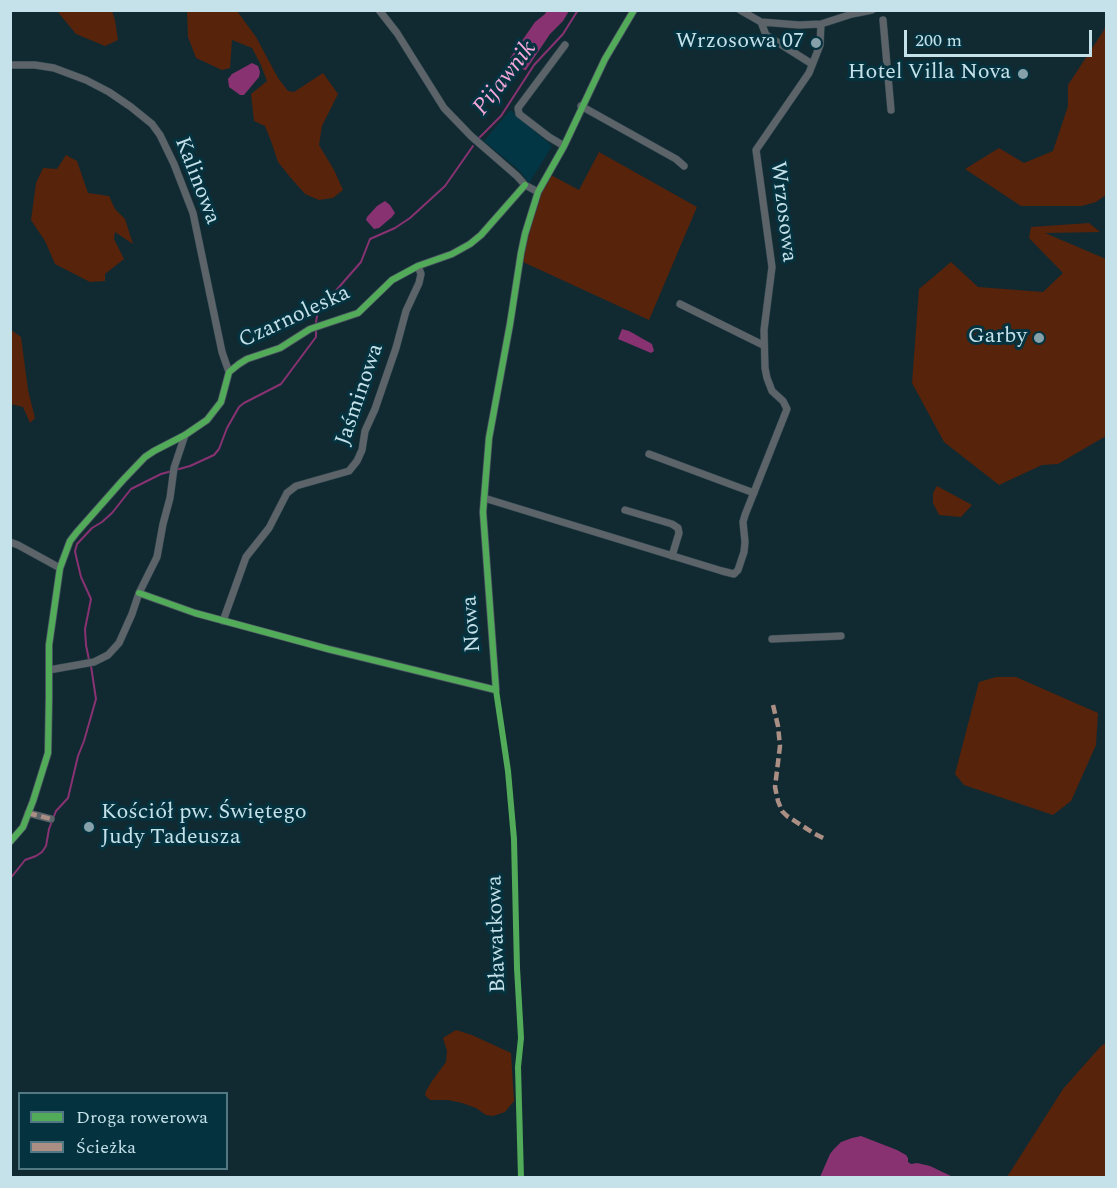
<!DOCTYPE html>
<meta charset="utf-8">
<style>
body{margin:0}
#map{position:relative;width:1117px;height:1188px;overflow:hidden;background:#112a32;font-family:Spectral,serif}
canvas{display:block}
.frame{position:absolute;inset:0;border:12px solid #c5e1ea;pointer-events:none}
.legend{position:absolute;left:18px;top:1092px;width:210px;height:78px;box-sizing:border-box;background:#04323f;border:2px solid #517883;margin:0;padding:8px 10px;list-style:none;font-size:18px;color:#c5e1ea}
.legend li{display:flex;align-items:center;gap:12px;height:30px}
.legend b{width:30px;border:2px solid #517883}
.scale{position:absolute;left:904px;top:30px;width:188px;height:27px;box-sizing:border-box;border:3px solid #c5e1ea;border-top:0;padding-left:8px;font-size:18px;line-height:21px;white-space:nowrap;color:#c5e1ea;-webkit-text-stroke:4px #04323f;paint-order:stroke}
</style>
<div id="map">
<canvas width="1117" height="1188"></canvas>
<div class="frame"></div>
<ul class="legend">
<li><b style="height:8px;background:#51ab58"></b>Droga rowerowa</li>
<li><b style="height:8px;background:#ac8f84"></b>Ścieżka</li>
</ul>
<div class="scale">200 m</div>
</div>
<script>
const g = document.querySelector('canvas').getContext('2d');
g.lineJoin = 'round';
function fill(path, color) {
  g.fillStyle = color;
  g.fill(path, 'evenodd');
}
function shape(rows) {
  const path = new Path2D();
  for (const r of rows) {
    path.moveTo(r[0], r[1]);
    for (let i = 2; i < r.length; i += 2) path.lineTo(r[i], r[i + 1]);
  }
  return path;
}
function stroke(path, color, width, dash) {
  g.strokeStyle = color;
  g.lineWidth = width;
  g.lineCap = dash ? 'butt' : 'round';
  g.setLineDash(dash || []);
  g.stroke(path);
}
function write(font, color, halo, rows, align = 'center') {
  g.font = font + ' Spectral,serif';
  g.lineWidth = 6;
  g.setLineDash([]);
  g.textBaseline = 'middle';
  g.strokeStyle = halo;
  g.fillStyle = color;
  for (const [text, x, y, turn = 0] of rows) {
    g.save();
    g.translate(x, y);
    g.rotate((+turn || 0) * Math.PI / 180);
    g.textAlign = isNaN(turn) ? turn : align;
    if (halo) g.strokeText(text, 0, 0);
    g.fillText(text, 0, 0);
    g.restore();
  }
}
const built = shape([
 [510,110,552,146,529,183,520,171,484,141]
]);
const green = shape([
 [57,11,112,11,115,20,118,40,105,46,76,34],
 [187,11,237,11,256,37,278,78,288,91,294,92,323,73,338,94,322,126,319,145,334,170,343,190,333,198,319,200,305,194,290,177,278,162,271,141,265,126,254,121,251,94,267,81,261,65,252,48,232,40,230,68,222,70,196,58,188,37],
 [1106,23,1106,195,1096,202,1082,206,1021,206,965,169,999,148,1024,163,1053,151,1068,106,1068,85,1104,30],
 [599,152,697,207,649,320,523,262,527,238,539,194,551,175,579,190],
 [66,155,77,161,88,193,109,196,115,209,125,219,133,244,115,232,114,239,124,259,105,274,105,281,90,282,55,264,45,241,31,220,36,183,43,168,57,169],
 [1089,223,1100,232,1045,233,1106,259,1106,436,1058,464,1042,465,999,485,944,442,912,383,919,289,951,262,978,287,1043,292,1063,273,1029,238,1031,227],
 [11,330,21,337,28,390,35,418,30,423,23,407,11,404],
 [937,486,972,505,961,517,939,515,933,503,933,493],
 [996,677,1016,677,1098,713,1096,745,1071,801,1053,815,964,785,955,774,979,682],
 [456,1030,472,1035,511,1053,514,1101,505,1112,493,1116,486,1115,476,1108,462,1103,448,1100,430,1100,425,1095,426,1091,432,1081,446,1062,447,1051,443,1038],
 [1106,1043,1106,1177,1007,1177,1063,1089,1101,1046]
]);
const water = shape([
 [547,10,569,11,563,21,550,34,526,70,524,70,510,58,535,22,545,14],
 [252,63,258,66,260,72,259,77,244,95,240,95,229,87,228,79,232,74],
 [385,201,390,205,395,213,392,217,379,228,374,229,366,220,367,217,377,206],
 [622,329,629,331,652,344,654,351,651,353,618,339],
 [861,1136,897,1150,906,1155,908,1158,908,1162,911,1164,917,1163,930,1166,953,1177,820,1177,830,1154,834,1149,841,1142,852,1138]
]);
const stream = shape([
 [479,138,501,116,534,65,563,34,578,10],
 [316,322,318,311,361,262,370,239,395,228,410,218,445,186,473,146],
 [89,660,86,645,85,629,91,599,81,577,76,556,75,551,77,544,92,528,102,522,112,513,131,489,161,474,190,466,214,455,219,449,227,428,239,407,244,403,281,384,316,337,316,330],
 [10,879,25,860,36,856,42,852,46,846,49,829,56,811,68,798,78,756,84,741,96,699,91,666]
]);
const minor = shape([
 [379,10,397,33,444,108,471,136,517,176,525,185,538,192],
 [740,10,761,22,799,25,821,24,852,14,872,10],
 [883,20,891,110],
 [761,22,766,35,812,64],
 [10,65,35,65,54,68,86,80,109,92,131,107,152,124,160,135,174,164,193,213,222,352,229,372],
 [581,106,676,159,684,166],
 [564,146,549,137,519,114,518,108,565,45],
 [680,304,763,345],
 [649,454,754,493],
 [484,498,722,571,734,574,738,570,744,552,745,542,743,522,745,515,787,409,783,401,772,391,767,378,765,368,764,330,772,267,756,150,809,73,820,45,821,24],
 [625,510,672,524,678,528,679,533,672,556],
 [10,542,18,545,60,568],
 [139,593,195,613,328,649,496,690,483,512,489,438,510,324,521,253,525,234,538,192,564,146,605,59,634,10],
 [223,621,246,557,269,528,287,493,296,486,349,471,357,461,362,450,365,431,375,409,396,348,406,311,419,283,421,274,418,266],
 [772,639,841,636],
 [49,670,94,662,108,655,119,643,132,614,139,593,157,557,163,524,170,498,174,468,185,435],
 [28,813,51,819],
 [10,842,23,827,33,801,48,753,49,697,49,645,60,568,70,541,77,532,123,480,145,457,154,451,185,435,207,420,221,402,229,372,239,364,247,359,280,348,310,329,358,313,392,280,418,266,452,254,470,244,481,235,525,185]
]);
const quiet = shape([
 [773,705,778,726,780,746,775,787,778,801,782,811,787,816,815,834,825,839],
 [28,813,51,819]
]);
const cycleway = shape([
 [139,593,195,613,328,649,496,690,483,512,489,438,510,324,521,253,525,234,538,192,564,146,605,59,634,10],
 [496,690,508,771,514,839,517,968,521,1038,518,1067,521,1178],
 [10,842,23,827,33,801,48,753,49,697,49,645,60,568,70,541,77,532,123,480,145,457,154,451,185,435,207,420,221,402,229,372,239,364,247,359,280,348,310,329,358,313,392,280,418,266,452,254,470,244,481,235,525,185]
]);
const markers = [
 [816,43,6,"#86a1aa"],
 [1023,74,6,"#86a1aa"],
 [1039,338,6,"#86a1aa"],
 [89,827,6,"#86a1aa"]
];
const poiNames = [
 ["Wrzosowa 07",804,43],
 ["Hotel Villa Nova",1011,74],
 ["Garby",1027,338],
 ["Kościół pw. Świętego",101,814,"left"],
 ["Judy Tadeusza",101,839,"left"]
];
const streetNames = [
 ["Kalinowa",196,181,69],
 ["Wrzosowa",782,212,83],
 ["Czarnoleska",295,318,-25],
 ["Jaśminowa",361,395,-71],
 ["Nowa",473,624,-94],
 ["Bławatkowa",498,934,-92]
];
const waterNames = [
 ["Pijawnik",506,79,-52]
];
fill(built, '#023644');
fill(green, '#57230b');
fill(water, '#883272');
stroke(stream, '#883272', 2);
stroke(minor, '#30464d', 8);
stroke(minor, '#5c646a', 7);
stroke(quiet, '#ac8f84', 4.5, [9, 4.5]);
stroke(cycleway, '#51ab58', 6);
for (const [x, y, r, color] of markers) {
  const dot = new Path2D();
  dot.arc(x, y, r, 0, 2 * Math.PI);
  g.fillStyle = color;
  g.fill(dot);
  stroke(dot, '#04323f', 2);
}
write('22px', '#c5e1ea', '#04323f', poiNames, 'right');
write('22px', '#c5e1ea', '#04323f', streetNames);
write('italic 24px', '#f4a7d8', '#04323f', waterNames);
</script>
